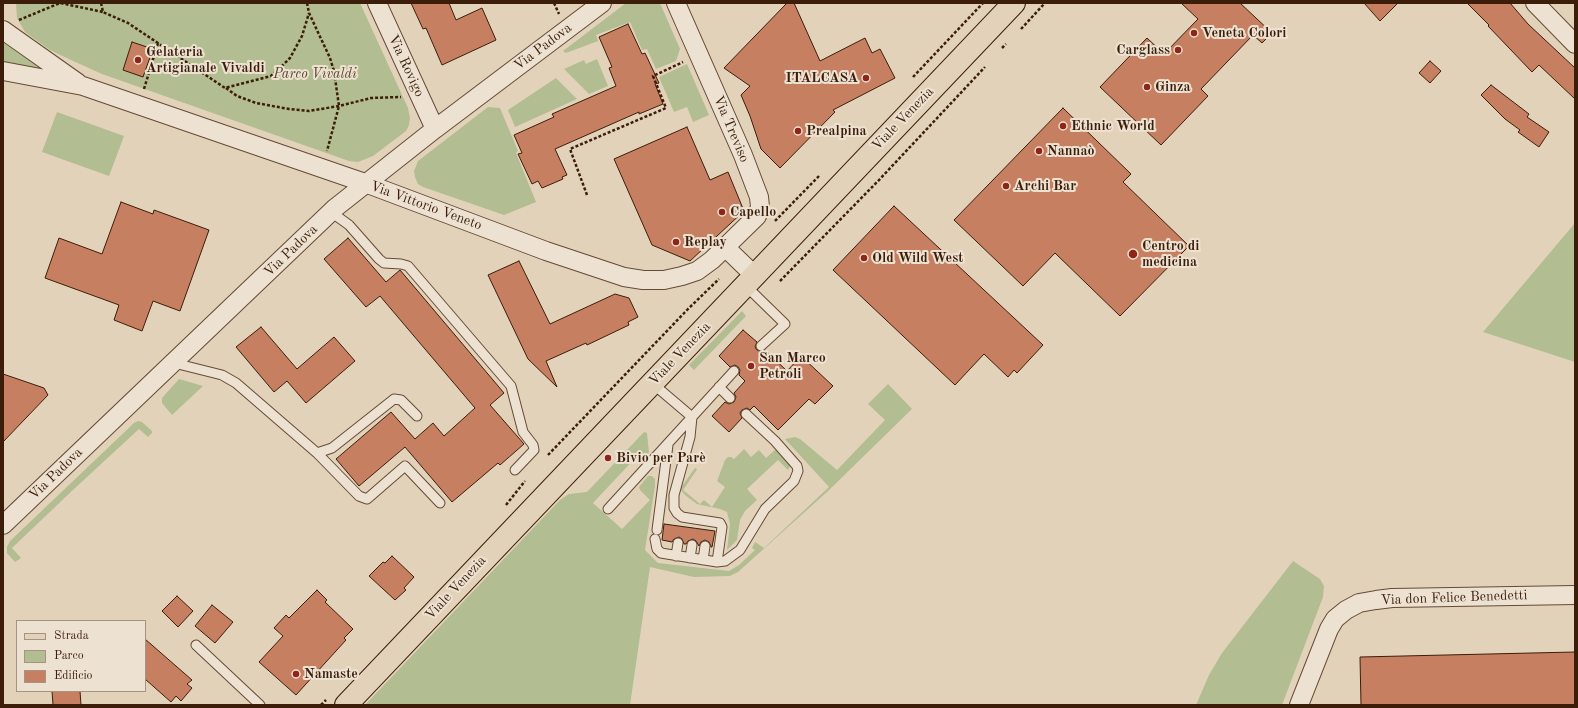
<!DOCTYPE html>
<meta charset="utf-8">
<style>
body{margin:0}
#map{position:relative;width:1578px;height:708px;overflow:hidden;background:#e3d2ba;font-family:"Old Standard TT",serif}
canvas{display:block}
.frame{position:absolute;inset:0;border:4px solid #3b1d09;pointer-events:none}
.legend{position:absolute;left:16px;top:620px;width:130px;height:72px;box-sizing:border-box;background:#ede2d2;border:1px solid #a69382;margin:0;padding:5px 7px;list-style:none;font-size:12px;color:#3b1d09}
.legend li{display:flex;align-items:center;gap:8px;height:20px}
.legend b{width:20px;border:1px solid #a69382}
</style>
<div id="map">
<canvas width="1578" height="708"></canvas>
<div class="frame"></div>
<ul class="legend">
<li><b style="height:5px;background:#e3d2ba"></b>Strada</li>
<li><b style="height:11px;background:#b2bd91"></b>Parco</li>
<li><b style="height:11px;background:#c67f60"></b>Edificio</li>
</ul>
</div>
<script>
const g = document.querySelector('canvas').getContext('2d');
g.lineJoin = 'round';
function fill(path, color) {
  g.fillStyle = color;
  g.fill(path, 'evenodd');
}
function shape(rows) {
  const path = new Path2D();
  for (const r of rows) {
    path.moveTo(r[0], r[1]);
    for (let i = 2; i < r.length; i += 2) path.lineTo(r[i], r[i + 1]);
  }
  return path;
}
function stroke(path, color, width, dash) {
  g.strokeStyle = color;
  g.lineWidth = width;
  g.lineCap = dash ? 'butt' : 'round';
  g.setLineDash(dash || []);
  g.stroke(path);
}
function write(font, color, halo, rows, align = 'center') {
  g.font = font + ' "Old Standard TT",serif';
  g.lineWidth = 4;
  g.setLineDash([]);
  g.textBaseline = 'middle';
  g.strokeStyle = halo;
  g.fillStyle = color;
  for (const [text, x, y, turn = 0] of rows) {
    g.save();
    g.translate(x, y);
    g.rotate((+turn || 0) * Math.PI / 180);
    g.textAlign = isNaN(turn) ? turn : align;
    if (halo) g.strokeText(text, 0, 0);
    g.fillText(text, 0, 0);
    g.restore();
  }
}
const green = shape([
 [16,3,360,3,408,108,410,118,409,125,406,131,373,156,358,162,349,161,102,74,71,60,50,50,25,32,17,18],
 [626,3,660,3,680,49,676,61,656,69,647,49,642,50,630,22,596,35,598,41,566,53,563,51],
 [3,41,8,43,45,71,3,66],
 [597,59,608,86,589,94,564,69,584,60,586,64],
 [687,64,709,115,693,122,687,107,674,112,659,77],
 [556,78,577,99,515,127,508,110],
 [488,107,500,108,518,151,516,153,536,202,504,215,423,187,418,184,415,177,414,171,418,161],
 [57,112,124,136,109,176,42,152],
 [1575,223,1575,362,1483,332],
 [742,311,746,316,694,370,689,365],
 [179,379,203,386,172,415,162,403,162,398],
 [888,384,912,409,827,492,738,572,730,576,694,577,650,567,630,705,365,705,560,500,569,494,587,492,644,432,647,433,648,443,649,452,647,456,644,459,639,454,593,503,622,529,650,500,640,490,639,487,648,476,652,476,655,479,655,486,645,550,658,563,729,571,739,565,755,550,752,548,755,542,764,548,829,487,785,439,795,437,800,439,837,470,885,420,868,404],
 [138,421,142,422,152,431,152,433,148,437,139,429,74,489,12,548,21,558,15,562,7,553,7,547,10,541,134,423],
 [744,449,751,457,759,450,766,458,776,449,790,464,790,466,788,470,778,460,747,489,757,500,745,511,740,520,737,540,727,550,730,524,727,512,720,509,697,504,685,495,680,489,695,468,697,469,696,471,683,490,700,504,704,500,712,507,725,487,717,481,725,460,728,457,731,457,734,459],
 [1293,561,1320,579,1324,586,1323,597,1282,705,1196,705,1209,675,1222,653]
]);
const building = shape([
 [411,3,449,3,456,20,482,8,496,40,442,65,426,28,423,29,411,3],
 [787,3,794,3,820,61,865,38,872,53,880,49,895,78,833,110,835,112,780,168,761,149,750,116,741,95,750,86,724,68,787,3],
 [1181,3,1240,3,1272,33,1262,43,1253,35,1201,89,1208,96,1161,145,1100,87,1147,38,1164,54,1198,19,1181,3],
 [1364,3,1398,3,1380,21,1364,3],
 [1467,3,1510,3,1528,24,1575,68,1575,99,1539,65,1532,72,1488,26,1489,25,1467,3],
 [628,24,642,54,645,53,659,83,655,84,663,104,639,114,639,112,555,149,567,175,562,177,563,179,542,188,538,181,532,184,518,154,522,153,514,135,554,117,552,114,616,86,609,68,612,67,599,37,628,24],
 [132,42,153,49,143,77,123,70,132,42],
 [1430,61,1441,71,1430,83,1419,73,1430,61],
 [1491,85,1529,114,1527,117,1549,132,1539,147,1518,132,1520,130,1505,119,1481,95,1491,85],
 [1063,108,1131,174,1123,182,1189,246,1120,316,1055,253,1023,286,954,220,1063,108],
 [687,127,710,180,728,172,744,211,690,261,652,245,614,159,687,127],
 [121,202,153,214,154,210,209,230,180,311,153,301,142,331,114,320,119,305,45,278,59,238,102,254,121,202],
 [894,206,1043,345,1017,373,1014,370,1008,377,984,354,955,385,833,270,894,206],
 [348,238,386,282,400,270,504,393,490,405,524,444,500,465,498,463,452,502,405,447,359,486,336,459,391,412,415,439,433,423,444,436,475,408,380,296,366,307,324,259,348,238],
 [519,261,550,324,615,294,629,298,638,317,628,322,629,325,587,345,586,343,546,361,557,387,528,359,488,275,519,261],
 [261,327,297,369,334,337,355,361,306,403,287,381,274,392,236,347,261,327],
 [743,330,757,342,755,347,757,350,762,352,765,350,787,371,801,356,833,386,815,404,809,399,778,430,754,406,750,410,747,408,742,410,740,413,742,418,729,432,712,416,725,402,729,404,734,402,736,397,734,393,745,381,739,375,740,370,738,367,735,365,730,367,719,356,743,330],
 [3,374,44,388,48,395,3,442,3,374],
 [664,524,715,531,712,547,711,547,709,542,705,540,701,542,699,546,696,541,693,539,688,541,686,544,684,544,682,539,679,537,674,539,672,542,662,540,664,524],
 [392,556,414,577,404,588,406,590,395,600,369,576,383,562,385,563,392,556],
 [317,590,327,600,325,602,353,629,344,638,346,640,296,695,259,662,283,636,274,628,286,615,289,618,317,590],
 [177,596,193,611,178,627,162,611,177,596],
 [212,605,233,622,215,643,195,626,212,605],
 [145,639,192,680,187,684,192,688,181,701,176,696,171,702,145,679,145,639],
 [1575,652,1575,705,1361,705,1360,657,1575,652],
 [52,691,80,691,81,705,53,705,52,691]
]);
const path = shape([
 [101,3,103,12,128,23,225,88,271,76,282,66,290,58,302,36,309,13],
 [307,3,309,13,330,58,334,71,339,106,327,151],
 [554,3,559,14],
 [19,20,60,3,103,12],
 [1021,29,1045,3],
 [1002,48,1006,44],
 [913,77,983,3],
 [226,88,237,96,256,103,289,109,309,111,339,106,371,98,401,97],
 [144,89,158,43],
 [587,195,570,149,666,108,653,76,683,62],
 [775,221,819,176],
 [780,281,879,180,985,67],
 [548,455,688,309,719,279],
 [506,505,525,481],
 [321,705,326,700]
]);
const service = shape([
 [331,212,349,225,379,259,384,263,401,264,408,266,511,386,523,432,533,445,534,450,515,470],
 [745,285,785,324,761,346],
 [174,363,222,375,236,383,317,453,359,496,367,499,405,466,440,503],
 [652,383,692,417,734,371],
 [719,387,730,398],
 [692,417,690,437,674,495,674,508,677,513,682,517,720,523,722,527,717,562],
 [317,453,332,448,394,399,401,400,417,416],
 [608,509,692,417],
 [657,530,668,445],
 [655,539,657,549,661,553,667,554,717,562,725,561,740,550,765,509,794,481,798,471,797,466,775,441,746,414],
 [676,556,678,543],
 [690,558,692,545],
 [703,560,705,546],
 [196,645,260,705]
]);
const minor = shape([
 [377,3,435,129],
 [1535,3,1575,44],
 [3,30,78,83],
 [3,71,83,86,365,183,546,251,624,277,643,280,664,280,682,276,697,271,712,260,757,216,760,207,759,197,743,155,676,3],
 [725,247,754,275],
 [3,525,335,208,435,129,602,3],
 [1299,705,1329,629,1335,619,1346,610,1359,603,1376,600,1392,598,1575,595]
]);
const primary = shape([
 [346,705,1014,3]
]);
const markers = [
 [1194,33,4,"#8f2418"],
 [1178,50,4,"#8f2418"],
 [138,60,4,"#8f2418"],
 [866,78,4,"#8f2418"],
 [1147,87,4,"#8f2418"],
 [1063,126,4,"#8f2418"],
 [798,131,4,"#8f2418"],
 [1039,151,4,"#8f2418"],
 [1006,186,4,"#8f2418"],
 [722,212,4,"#8f2418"],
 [676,242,4,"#8f2418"],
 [1133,254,5,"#8f2418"],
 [864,258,4,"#8f2418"],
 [751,366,4,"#8f2418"],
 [608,458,4,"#8f2418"],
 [296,674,4,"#8f2418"]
];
const poiNames = [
 ["Veneta Colori",1202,33],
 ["Carglass",1170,50,"right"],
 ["Gelateria",146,52],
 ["Artigianale Vivaldi",146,68],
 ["ITALCASA",858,78,"right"],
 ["Ginza",1155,87],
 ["Ethnic World",1071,126],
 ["Prealpina",806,131],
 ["Nannaò",1047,151],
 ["Archi Bar",1014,186],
 ["Capello",730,212],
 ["Replay",684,242],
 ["Centro di",1142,246],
 ["medicina",1142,262],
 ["Old Wild West",872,258],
 ["San Marco",759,358],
 ["Petroli",759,374],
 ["Bivio per Parè",616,458],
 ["Namaste",304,674]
];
const streetNames = [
 ["Via Padova",543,47,-37],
 ["Via Rovigo",406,66,65],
 ["Viale Venezia",903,119,-46],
 ["Via Treviso",731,129,67],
 ["Via Vittorio Veneto",426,206,20],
 ["Via Padova",291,251,-44],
 ["Viale Venezia",680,354,-46],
 ["Via Padova",56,474,-44],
 ["Viale Venezia",456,588,-47],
 ["Via don Felice Benedetti",1454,598,-2]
];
const parkNames = [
 ["Parco Vivaldi",315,74]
];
fill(green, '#b2bd91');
fill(building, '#c67f60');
stroke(building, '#3b1d09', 1);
stroke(service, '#654a35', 11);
stroke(minor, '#654a35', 20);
stroke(primary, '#3b1d09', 24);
stroke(path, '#3b1d09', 2.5, [3, 2]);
stroke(service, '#ede2d2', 9);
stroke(minor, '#ede2d2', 18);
stroke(primary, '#e3d2ba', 22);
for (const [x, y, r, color] of markers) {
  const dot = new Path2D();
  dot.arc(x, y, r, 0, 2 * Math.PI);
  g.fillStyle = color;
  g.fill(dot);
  stroke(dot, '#ede2d2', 1.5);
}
write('bold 14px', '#3b1d09', '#ede2d2', poiNames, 'left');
write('14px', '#3b1d09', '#ede2d2', streetNames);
write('italic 14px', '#59452b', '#ede2d2', parkNames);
</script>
